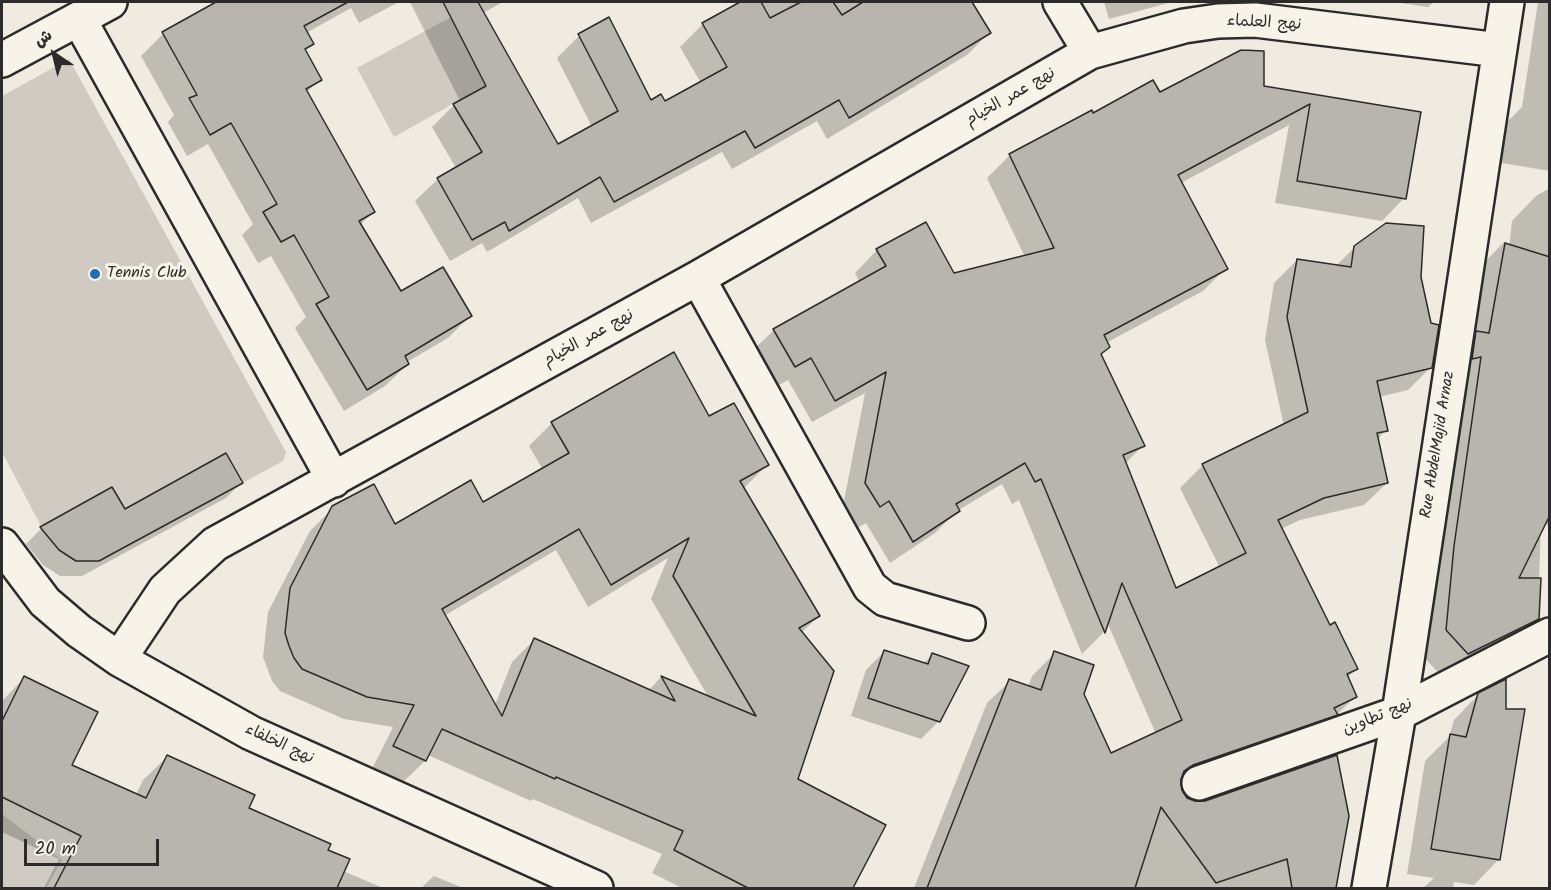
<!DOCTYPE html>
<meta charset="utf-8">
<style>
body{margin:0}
#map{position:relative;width:1551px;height:890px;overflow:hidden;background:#efebe0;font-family:Kalam,"Playpen Sans Arabic",sans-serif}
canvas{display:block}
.frame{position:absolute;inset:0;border:3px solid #2b2b2b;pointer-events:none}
.north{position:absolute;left:24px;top:24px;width:60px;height:60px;-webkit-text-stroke:4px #f7f3e8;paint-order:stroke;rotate:325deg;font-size:16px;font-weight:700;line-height:24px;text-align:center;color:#2b2b2b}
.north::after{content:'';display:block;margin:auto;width:21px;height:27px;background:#2b2b2b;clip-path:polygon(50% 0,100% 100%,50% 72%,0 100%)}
.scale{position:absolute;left:24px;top:839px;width:135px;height:27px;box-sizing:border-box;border:3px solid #2b2b2b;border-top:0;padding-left:8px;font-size:18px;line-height:21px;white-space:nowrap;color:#2b2b2b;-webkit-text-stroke:4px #f7f3e8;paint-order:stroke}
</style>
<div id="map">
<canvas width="1551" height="890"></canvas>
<div class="frame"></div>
<div class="north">ش</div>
<div class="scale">20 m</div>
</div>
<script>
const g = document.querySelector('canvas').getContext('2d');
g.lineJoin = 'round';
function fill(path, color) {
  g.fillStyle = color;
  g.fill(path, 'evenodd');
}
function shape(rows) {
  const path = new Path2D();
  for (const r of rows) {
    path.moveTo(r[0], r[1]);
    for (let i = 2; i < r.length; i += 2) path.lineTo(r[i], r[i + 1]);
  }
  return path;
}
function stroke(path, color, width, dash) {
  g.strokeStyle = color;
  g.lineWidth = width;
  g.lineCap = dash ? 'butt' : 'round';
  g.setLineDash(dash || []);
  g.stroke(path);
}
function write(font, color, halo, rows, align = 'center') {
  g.font = font + ' Kalam,"Playpen Sans Arabic",sans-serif';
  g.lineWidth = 6;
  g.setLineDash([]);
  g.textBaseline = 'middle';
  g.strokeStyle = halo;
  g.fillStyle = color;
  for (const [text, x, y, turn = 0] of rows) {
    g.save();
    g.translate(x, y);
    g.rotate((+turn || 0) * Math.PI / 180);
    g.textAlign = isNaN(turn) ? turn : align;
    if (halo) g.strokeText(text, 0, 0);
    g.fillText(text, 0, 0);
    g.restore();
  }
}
const green = shape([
 [451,17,515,69,394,137,357,68],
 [69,59,286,452,283,461,99,561,76,561,59,550,43,530,2,452,2,96],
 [2,814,62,860,46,888,2,888]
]);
const shadow = shape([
 [219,2,226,2,235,16,260,2,399,2,359,23,351,8,306,33,312,43,304,51,320,79,306,93,373,212,360,225,400,294,470,316,448,338,407,362,408,364,385,386,344,411,295,328,306,317,271,256,258,263,242,235,253,224,208,144,187,156,168,122,174,115,141,56,163,34],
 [410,2,503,2,483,13,557,146,592,127,557,58,579,36,650,102,665,103,701,83,680,47,702,25,743,2,970,2,989,33,967,55,827,139,817,121,732,169,722,152,591,223,578,198,487,252,482,243,450,261,415,201,438,179,456,168,432,127,454,105,460,101],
 [1104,2,1172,2,1109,19],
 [1394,2,1434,2,1428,7],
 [1538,2,1550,2,1550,171,1496,162,1502,127,1522,107],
 [1262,88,1419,113,1404,198,1382,221,1275,203,1289,125,1181,183,1226,268,1203,291,1106,343,1108,347,1100,355,1143,445,1125,464,1175,590,1220,568,1180,488,1203,465,1284,426,1265,340,1274,283,1297,260,1336,266,1355,247,1419,277,1431,367,1408,390,1379,397,1386,430,1377,440,1387,483,1364,505,1300,520,1281,529,1329,627,1356,669,1347,678,1355,697,1314,737,1179,784,1180,789,1185,798,1195,803,1347,816,1335,888,914,888,987,703,1010,681,1028,687,1032,676,1055,653,1082,694,1111,755,1156,734,1107,622,1103,633,1082,654,1019,500,1012,504,1002,484,957,511,935,533,890,563,866,523,857,528,843,506,865,393,812,422,788,380,772,389,751,352,774,330,859,281,855,273,877,250,953,275,1025,257,987,178,1010,155,1092,115,1159,94],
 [1550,188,1550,530,1541,514,1538,619,1513,644,1443,678,1422,655,1482,265,1505,241,1509,249,1512,221,1536,196],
 [709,418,767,465,743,489,819,616,801,633,796,780,884,825,851,888,682,888,652,873,662,854,533,799,531,801,428,755,425,761,402,783,372,769,393,727,344,719,280,691,272,681,263,657,268,612,310,531,333,508,394,526,483,504,543,470,529,446,552,423],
 [556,550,588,607,668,558,651,599,709,698,661,677,648,691,534,640,512,662,495,705,444,616],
 [241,483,226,498,82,576,60,576,43,565,26,544,41,529,111,489,124,511],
 [884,652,923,664,932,655,939,721,921,739,851,716,866,670],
 [24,678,70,766,136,795,143,780,167,757,247,808,326,850,343,871,383,888,44,888,59,859,2,832,2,701],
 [1479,694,1499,859,1474,885,1454,882,1453,888,1423,888,1434,878,1407,874,1425,761,1449,737,1454,720],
 [434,876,463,888,421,888]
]);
const building = shape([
 [216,2,348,2,304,26,314,44,305,49,322,80,306,89,375,212,359,221,401,291,443,267,472,316,405,356,409,364,367,390,316,304,329,297,294,235,281,242,263,212,277,204,231,123,210,135,189,98,197,95,162,32,216,2],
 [443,2,478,2,558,144,618,111,578,34,609,17,651,100,661,94,665,101,727,67,702,23,740,2,761,2,770,18,801,2,833,2,842,15,863,2,972,2,991,33,849,118,839,100,755,148,745,131,614,202,600,177,509,231,505,222,472,240,437,178,482,152,453,104,486,86,443,2],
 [1241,50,1264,51,1264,86,1421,112,1406,199,1297,181,1310,104,1178,175,1228,269,1104,335,1110,347,1101,354,1145,446,1123,455,1176,588,1246,553,1202,464,1308,412,1287,317,1297,259,1351,267,1354,246,1386,223,1424,226,1421,277,1431,323,1439,325,1432,368,1377,381,1388,431,1377,433,1388,483,1324,498,1278,520,1330,625,1335,622,1358,669,1347,674,1357,697,1334,708,1338,715,1193,765,1184,771,1181,780,1182,790,1187,798,1195,801,1205,801,1337,755,1349,816,1336,888,1292,888,1287,859,1216,883,1161,807,1135,888,927,888,1009,679,1041,690,1054,651,1094,665,1084,694,1111,753,1182,720,1122,583,1105,633,1041,479,1035,482,1025,463,956,504,960,511,913,542,889,501,880,507,865,483,886,372,835,401,811,358,795,367,773,329,886,266,876,249,926,222,954,273,1054,248,1009,154,1092,110,1093,113,1153,80,1160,92,1241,50],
 [1505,243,1550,257,1550,515,1519,578,1541,578,1539,619,1468,654,1446,630,1454,546,1481,357,1472,359,1476,331,1489,333,1505,243],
 [674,352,709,416,734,403,769,465,740,481,820,616,799,628,834,671,798,779,886,825,853,888,748,888,674,850,683,831,556,777,555,779,442,729,426,761,393,746,414,705,367,697,302,669,294,658,289,646,285,633,290,588,332,506,374,484,395,524,471,480,483,502,569,453,551,422,674,352],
 [579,529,611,585,689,538,673,576,756,716,661,676,675,701,534,638,502,716,442,609,579,529],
 [226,453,243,483,99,561,76,561,59,550,40,527,112,487,125,509,226,453],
 [884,650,928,664,932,653,969,666,940,722,868,698,884,650],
 [24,676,98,712,72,765,146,798,167,755,255,795,249,808,331,844,328,850,350,859,337,888,54,888,81,836,2,797,2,721,24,676],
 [1506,679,1506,709,1525,709,1500,860,1431,849,1450,734,1466,737,1478,693,1506,679]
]);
const minor = shape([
 [1060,2,1090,52],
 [79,19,334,480],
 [2,60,110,2],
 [698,278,870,587,885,599,968,623],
 [2,545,45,602,79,631,119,659,251,733,596,888],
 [119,659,165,590,215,544,698,278,1090,52,1184,26,1218,21,1255,20,1499,50],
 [1199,783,1399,713,1550,635],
 [1369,888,1399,713,1507,2]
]);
const markers = [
 [95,274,6,"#1f6fb2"]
];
const streetNames = [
 ["نهج العلماء",1264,24,3],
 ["نهج عمر الخيام",1011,98,-30],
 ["نهج عمر الخيام",589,339,-29],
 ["Rue AbdelMajid Arnaz",1439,445,-81],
 ["نهج تطاوين",1378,718,-22],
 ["نهج الخلفاء",279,745,25]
];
const poiNames = [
 ["Tennis Club",107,274]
];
fill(green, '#cfcbc2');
fill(shadow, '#0003');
fill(building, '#b8b5ae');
stroke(building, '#2b2b2b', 1.5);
stroke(minor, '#2b2b2b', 38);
stroke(minor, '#f7f3e8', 33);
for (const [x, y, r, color] of markers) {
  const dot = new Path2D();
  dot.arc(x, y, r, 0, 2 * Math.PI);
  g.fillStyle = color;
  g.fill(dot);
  stroke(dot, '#f7f3e8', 2);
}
write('16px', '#2b2b2b', '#f7f3e8', streetNames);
write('16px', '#2b2b2b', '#f7f3e8', poiNames, 'left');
</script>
